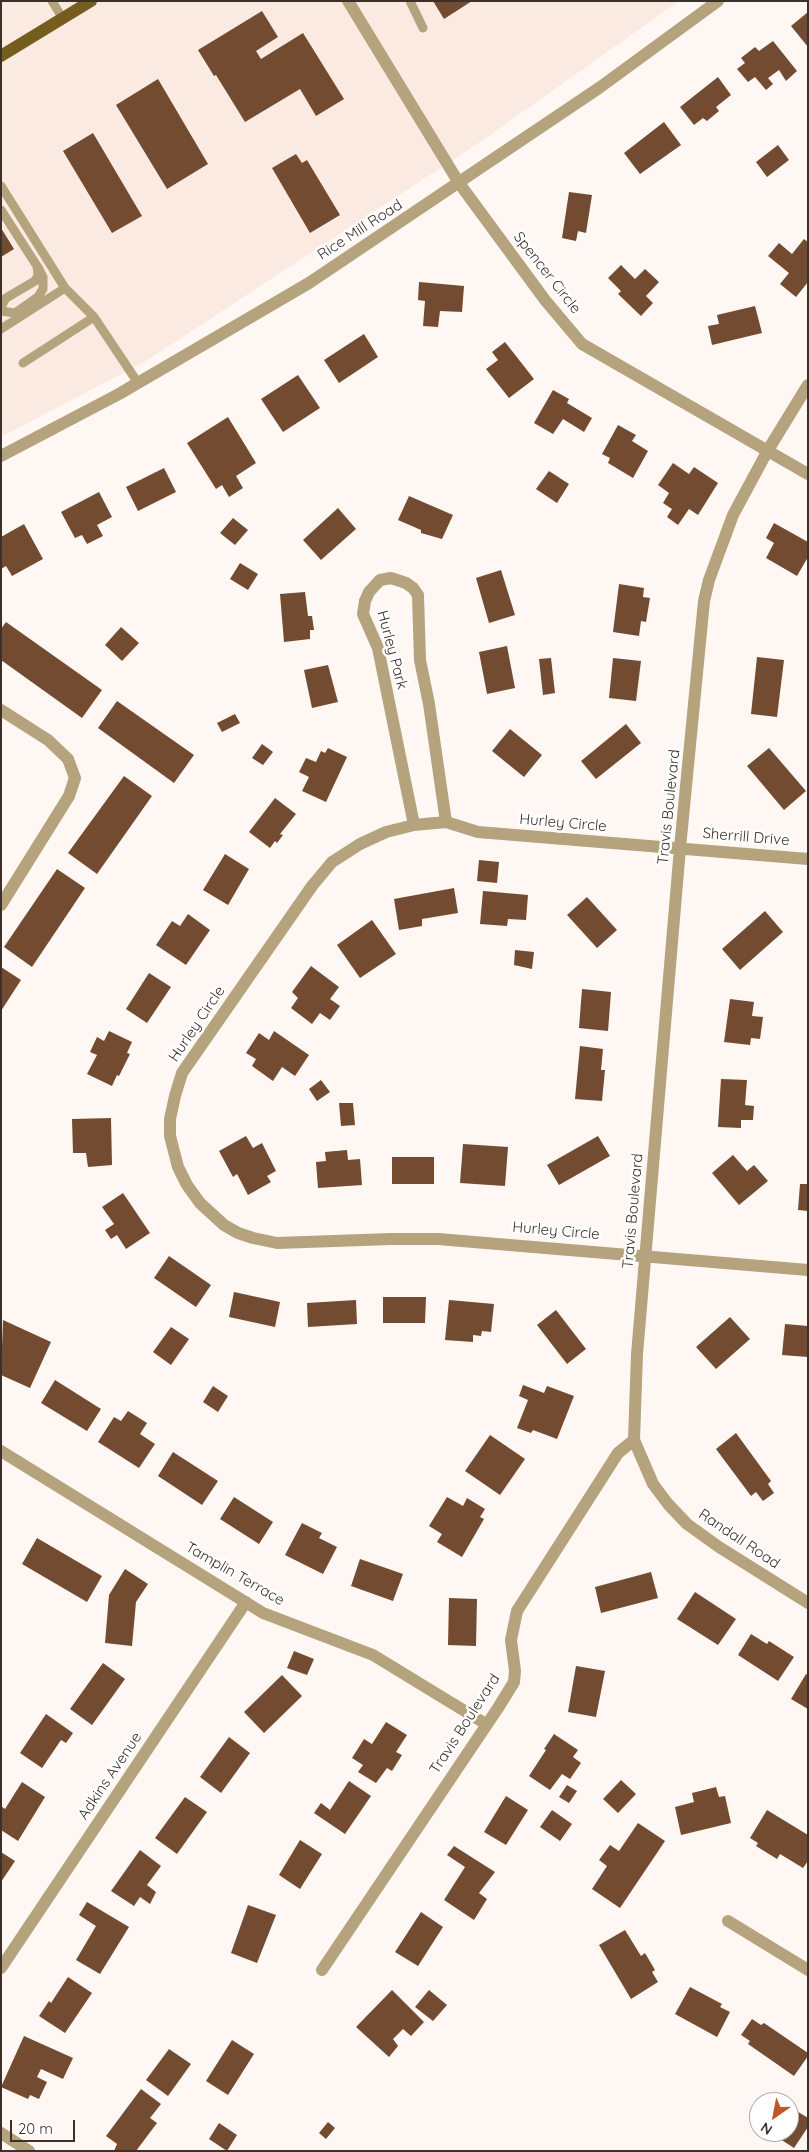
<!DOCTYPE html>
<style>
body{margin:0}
#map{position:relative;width:809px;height:2152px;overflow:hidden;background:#fef7f3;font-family:Quicksand,sans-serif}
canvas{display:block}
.frame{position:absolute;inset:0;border:2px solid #3c3029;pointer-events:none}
.north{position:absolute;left:749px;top:2092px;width:50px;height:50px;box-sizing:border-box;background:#fff;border:1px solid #b1aca9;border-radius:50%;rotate:213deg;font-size:14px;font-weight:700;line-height:20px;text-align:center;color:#3c3029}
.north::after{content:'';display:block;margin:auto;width:18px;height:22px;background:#be5829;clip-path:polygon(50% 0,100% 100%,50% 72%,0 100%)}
.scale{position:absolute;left:10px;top:2120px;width:65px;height:22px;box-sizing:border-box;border:2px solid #3c3029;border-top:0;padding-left:6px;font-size:15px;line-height:18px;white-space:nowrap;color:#3c3029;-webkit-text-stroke:4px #fff;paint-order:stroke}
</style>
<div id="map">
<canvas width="809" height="2152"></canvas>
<div class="frame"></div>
<div class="north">N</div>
<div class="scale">20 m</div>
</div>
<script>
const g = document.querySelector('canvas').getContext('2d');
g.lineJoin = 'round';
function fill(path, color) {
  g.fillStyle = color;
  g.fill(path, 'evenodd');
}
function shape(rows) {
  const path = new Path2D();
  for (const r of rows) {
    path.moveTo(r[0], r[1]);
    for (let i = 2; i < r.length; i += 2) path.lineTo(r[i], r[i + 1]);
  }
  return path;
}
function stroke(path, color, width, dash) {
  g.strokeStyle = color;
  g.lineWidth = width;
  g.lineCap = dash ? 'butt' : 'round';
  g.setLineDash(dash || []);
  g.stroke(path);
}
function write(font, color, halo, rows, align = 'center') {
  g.font = font + ' Quicksand,sans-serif';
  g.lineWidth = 5;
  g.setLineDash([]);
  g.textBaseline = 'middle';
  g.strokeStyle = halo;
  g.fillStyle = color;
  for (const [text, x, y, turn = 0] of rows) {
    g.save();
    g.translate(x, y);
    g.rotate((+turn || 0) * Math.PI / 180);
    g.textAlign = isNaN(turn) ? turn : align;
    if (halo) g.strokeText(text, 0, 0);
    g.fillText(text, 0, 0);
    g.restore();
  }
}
const built = shape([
 [1,1,679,1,483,140,146,361,1,437]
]);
const building = shape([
 [433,1,472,1,444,19],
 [262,11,278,37,256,51,261,59,303,33,344,99,316,116,300,89,245,122,216,75,214,76,198,50],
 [808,12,808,47,791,26],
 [773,41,797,71,786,81,779,70,768,78,773,84,766,90,755,77,748,82,737,69,745,63,741,58,755,47,759,51],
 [718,77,731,95,716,107,719,111,707,121,703,118,694,125,680,107],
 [158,79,208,164,167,189,116,105],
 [664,122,681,145,640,174,624,153],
 [93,133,142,216,112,233,63,151],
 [778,145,789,160,767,177,756,162],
 [296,154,302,163,307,160,340,215,310,233,272,168],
 [569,192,592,195,586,233,578,231,576,241,562,238],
 [1,228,14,249,1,257],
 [804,239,808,242,808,282,796,297,780,284,789,273,768,256,779,243,792,254],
 [621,265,635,279,645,269,659,282,646,296,653,303,641,316,618,294,621,291,608,278],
 [419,282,464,286,462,312,440,311,438,327,423,326,425,301,418,300],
 [755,306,762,333,712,345,708,326,719,324,717,315],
 [364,334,378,357,339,383,324,360],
 [505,342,534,379,509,398,486,369,498,360,492,352],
 [298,375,320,408,283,432,261,399],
 [553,390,569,399,567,403,592,418,584,432,563,419,553,434,534,423],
 [228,417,256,463,236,476,243,488,229,497,222,485,216,489,187,443],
 [618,425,636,435,632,441,648,451,633,478,608,463,610,458,602,454],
 [673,463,689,474,694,467,718,483,698,515,689,509,678,525,667,517,672,509,663,503,669,493,658,485],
 [164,468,176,492,138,511,126,487],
 [549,471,569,484,557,503,536,489],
 [99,492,112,517,97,525,103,536,87,544,82,535,75,538,61,512],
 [409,496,453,515,442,539,421,533,421,530,398,520],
 [338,508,356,529,321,560,303,540],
 [233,518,248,530,235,545,220,533],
 [774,523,808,542,808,557,797,576,766,558,774,543,766,538],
 [24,524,43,559,12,576,6,566,1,569,1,537],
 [240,563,258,574,248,590,230,579],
 [501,570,515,615,489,623,476,578],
 [619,584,644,588,643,597,650,598,646,622,641,621,639,636,613,632],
 [305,592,308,616,312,616,314,630,310,630,310,639,284,642,280,594],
 [6,622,102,690,82,718,1,660,1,629],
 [121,627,139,643,122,661,105,645],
 [507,646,515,688,487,694,479,652],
 [757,657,784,660,777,717,751,714],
 [551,658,555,693,543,695,539,659],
 [613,658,641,661,636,701,609,698],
 [328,665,338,702,312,708,304,670],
 [117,701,194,755,174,783,98,728],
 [235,714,240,723,222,732,217,723],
 [626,724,641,743,596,779,581,761],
 [510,729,542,755,524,777,492,751],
 [262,744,273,752,263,765,252,758],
 [328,748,347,757,326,802,302,791,309,777,299,772,306,758,316,762,321,751,325,753],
 [769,748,806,791,784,810,747,766],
 [124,776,152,796,97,874,68,853],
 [275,798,296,814,280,834,283,835,277,843,275,841,270,848,249,832],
 [225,854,249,869,228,905,203,890],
 [479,860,499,862,497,883,477,881],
 [57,869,85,888,32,967,4,947],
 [454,888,458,913,422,919,422,926,399,930,394,899],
 [483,891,528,895,526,920,508,919,507,926,480,924],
 [587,897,617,930,597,948,567,915],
 [765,911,783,932,740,970,722,949],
 [188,914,210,930,186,965,156,945,172,921,180,926],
 [372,920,396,954,360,978,337,945],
 [515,950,534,952,532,969,514,965],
 [311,966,339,987,330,999,340,1006,330,1020,320,1013,312,1024,291,1008,298,998,292,992],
 [1,967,21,980,1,1011],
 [149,973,171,987,147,1023,126,1009],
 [582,989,611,992,608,1031,579,1028],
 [730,999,754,1002,752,1016,763,1017,760,1039,751,1038,750,1045,724,1042],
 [109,1031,132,1042,127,1053,130,1054,119,1076,117,1075,112,1086,87,1074,97,1055,90,1052,97,1037,104,1041],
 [274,1031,309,1055,295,1076,282,1067,273,1081,252,1066,256,1059,246,1053,259,1033,269,1040],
 [580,1046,603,1049,601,1070,605,1070,602,1101,575,1099],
 [721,1079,747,1080,745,1105,754,1106,753,1120,741,1120,741,1128,718,1127],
 [321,1080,330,1092,317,1101,309,1089],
 [339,1103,353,1103,355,1125,341,1126],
 [111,1118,112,1165,88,1167,86,1153,73,1153,72,1119],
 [246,1136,253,1148,262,1143,276,1171,267,1176,271,1182,248,1195,237,1174,233,1177,219,1151],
 [598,1136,610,1156,559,1185,547,1165],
 [463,1144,508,1147,505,1186,460,1183],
 [347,1150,348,1160,360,1159,362,1185,318,1188,316,1162,326,1161,325,1152],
 [733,1155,747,1171,754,1165,768,1181,739,1205,712,1173],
 [392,1157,434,1157,434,1184,392,1184],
 [800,1184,808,1184,808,1211,798,1210],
 [123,1193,150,1233,126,1249,117,1235,111,1239,105,1230,114,1224,102,1207],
 [169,1256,211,1285,196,1307,154,1278],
 [234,1292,280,1302,275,1327,229,1317],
 [383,1297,426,1297,425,1323,383,1323],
 [356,1300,357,1324,308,1327,307,1303],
 [449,1300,494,1304,491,1332,482,1331,481,1336,473,1335,473,1342,445,1340],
 [556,1310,586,1349,567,1364,537,1325],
 [730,1317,750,1339,716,1369,696,1347],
 [3,1320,51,1342,30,1388,1,1375],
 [785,1324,808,1326,808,1357,782,1355],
 [171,1327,189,1339,171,1365,153,1352],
 [55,1380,101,1409,87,1431,41,1403],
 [523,1385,544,1393,547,1386,574,1396,557,1439,533,1430,531,1433,517,1428,528,1400,519,1396],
 [213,1386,228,1396,218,1412,203,1402],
 [128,1411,147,1423,140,1434,155,1444,139,1468,98,1442,114,1417,121,1421],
 [736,1433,771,1481,768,1484,774,1493,763,1501,756,1492,751,1496,716,1449],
 [490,1435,525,1459,500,1495,465,1471],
 [173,1452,218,1481,202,1505,158,1476],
 [234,1497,273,1522,259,1544,220,1519],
 [447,1497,463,1506,467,1498,485,1509,480,1517,484,1519,462,1557,437,1542,442,1534,429,1526],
 [302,1523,322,1533,319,1538,337,1547,323,1574,285,1555],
 [37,1538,102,1576,87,1602,22,1564],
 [360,1559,403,1574,393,1601,351,1586],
 [125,1569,148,1584,136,1602,132,1646,105,1643,109,1595],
 [651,1572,658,1598,601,1613,595,1587],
 [695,1592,736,1619,718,1645,677,1619],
 [449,1598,477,1599,476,1646,448,1645],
 [751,1634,767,1644,769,1641,794,1657,778,1681,738,1655],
 [294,1651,314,1659,307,1675,287,1668],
 [103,1663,125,1679,92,1725,70,1709],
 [576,1666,605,1671,596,1717,568,1712],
 [806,1674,808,1675,808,1709,791,1699],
 [282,1675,302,1696,264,1733,244,1712],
 [46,1714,73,1733,66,1743,61,1740,42,1768,20,1753],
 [386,1722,407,1735,396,1752,402,1755,392,1771,387,1768,376,1783,358,1772,363,1765,352,1758,364,1739,372,1744],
 [554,1734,578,1750,573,1757,581,1763,570,1779,562,1774,550,1790,529,1776,546,1750,544,1749],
 [229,1737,250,1753,221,1793,200,1777],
 [621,1780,636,1794,618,1813,603,1799],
 [349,1781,371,1796,345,1834,314,1813,321,1803,330,1810],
 [22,1782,45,1797,18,1841,1,1830,1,1806,5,1809],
 [567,1785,577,1791,569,1803,559,1797],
 [716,1787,719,1797,725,1796,731,1823,681,1835,675,1807,694,1802,692,1793],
 [506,1796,528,1810,506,1845,484,1832],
 [185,1797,207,1812,177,1854,155,1838],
 [552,1810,572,1824,560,1841,540,1827],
 [767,1810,808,1835,808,1861,803,1868,780,1854,777,1859,756,1846,758,1843,750,1838],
 [638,1823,665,1841,620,1908,592,1889,607,1866,599,1860,610,1845,619,1851],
 [300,1840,322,1854,300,1889,279,1875],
 [454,1846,495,1872,479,1893,487,1899,474,1920,444,1900,465,1867,447,1855],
 [140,1850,161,1866,147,1885,156,1892,150,1904,140,1897,134,1906,111,1891],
 [1,1852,15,1861,1,1882],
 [87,1902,129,1927,100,1974,76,1960,96,1926,79,1915],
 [248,1905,276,1915,257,1963,231,1953],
 [421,1912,443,1927,418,1966,395,1952],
 [625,1930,641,1956,645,1953,655,1970,652,1972,658,1982,631,1999,599,1945],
 [68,1977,92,1993,65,2033,39,2016,49,2001,51,2003],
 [690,1987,722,2004,720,2007,730,2012,717,2037,675,2014],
 [392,1990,424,2022,411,2036,403,2029,393,2039,398,2046,389,2057,356,2027],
 [429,1990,447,2005,433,2021,415,2007],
 [752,2019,761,2025,764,2023,808,2053,808,2056,794,2076,748,2044,750,2041,741,2035],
 [24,2036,73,2058,63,2079,41,2069,37,2077,47,2082,39,2099,30,2095,28,2099,1,2087],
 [232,2040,254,2054,228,2095,206,2081],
 [169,2049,191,2064,168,2096,146,2080],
 [141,2089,161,2104,150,2118,157,2123,136,2151,114,2151,117,2144,106,2136],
 [795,2110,808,2118,808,2127,794,2148,777,2137,780,2132,789,2132,789,2119],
 [328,2122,335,2128,326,2139,319,2133],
 [219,2123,237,2135,227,2151,209,2139]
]);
const lane = shape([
 [52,1,63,19],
 [410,1,423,28],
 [1,186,65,288,94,317,138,383],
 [1,210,37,266,38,275,35,281,6,298,1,307],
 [1,311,15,313,38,297,43,289,43,277,38,267],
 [1,329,65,288],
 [23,363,94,317]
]);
const street = shape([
 [348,1,459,183,545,300,582,344,808,474],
 [1,456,119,394,309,283,599,88,718,1],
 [1,710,48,740,68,759,75,778,69,796,1,905],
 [414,825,378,648,363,614,365,601,369,592,380,580,391,578,406,583,413,588,418,595,420,660,429,704,446,822],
 [808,859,478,832,446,822,414,825,386,832,360,844,332,862,312,886,182,1073,175,1096,170,1119,170,1136,178,1167,187,1185,200,1203,224,1225,238,1233,253,1238,277,1243,391,1239,438,1239,808,1270],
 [634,1440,653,1484,668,1504,687,1524,719,1547,808,1603],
 [1,1451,263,1613,373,1655,486,1724],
 [728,1921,808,1970],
 [1,1968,246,1602],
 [322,1970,498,1708,514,1682,515,1671,511,1640,517,1611,618,1453,634,1440,637,1354,680,848,704,601,709,580,733,515,768,450,808,385],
 [1,2133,29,2151]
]);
const primary = shape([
 [1,56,91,1]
]);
const streetNames = [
 ["Rice Mill Road",360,230,-33],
 ["Spencer Circle",547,273,52],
 ["Hurley Park",392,650,75],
 ["Travis Boulevard",669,807,-84],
 ["Hurley Circle",563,823,5],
 ["Sherrill Drive",746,837,5],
 ["Hurley Circle",197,1024,-56],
 ["Travis Boulevard",633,1211,-85],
 ["Hurley Circle",556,1231,5],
 ["Randall Road",739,1539,34],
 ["Tamplin Terrace",235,1574,30],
 ["Travis Boulevard",465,1724,-57],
 ["Adkins Avenue",110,1776,-56]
];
fill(built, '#faeae1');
fill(building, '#724b31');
stroke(lane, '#b4a37c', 9);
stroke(street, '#b4a37c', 12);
stroke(primary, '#755d1d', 12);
write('15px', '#3c3029', '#fff', streetNames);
</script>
